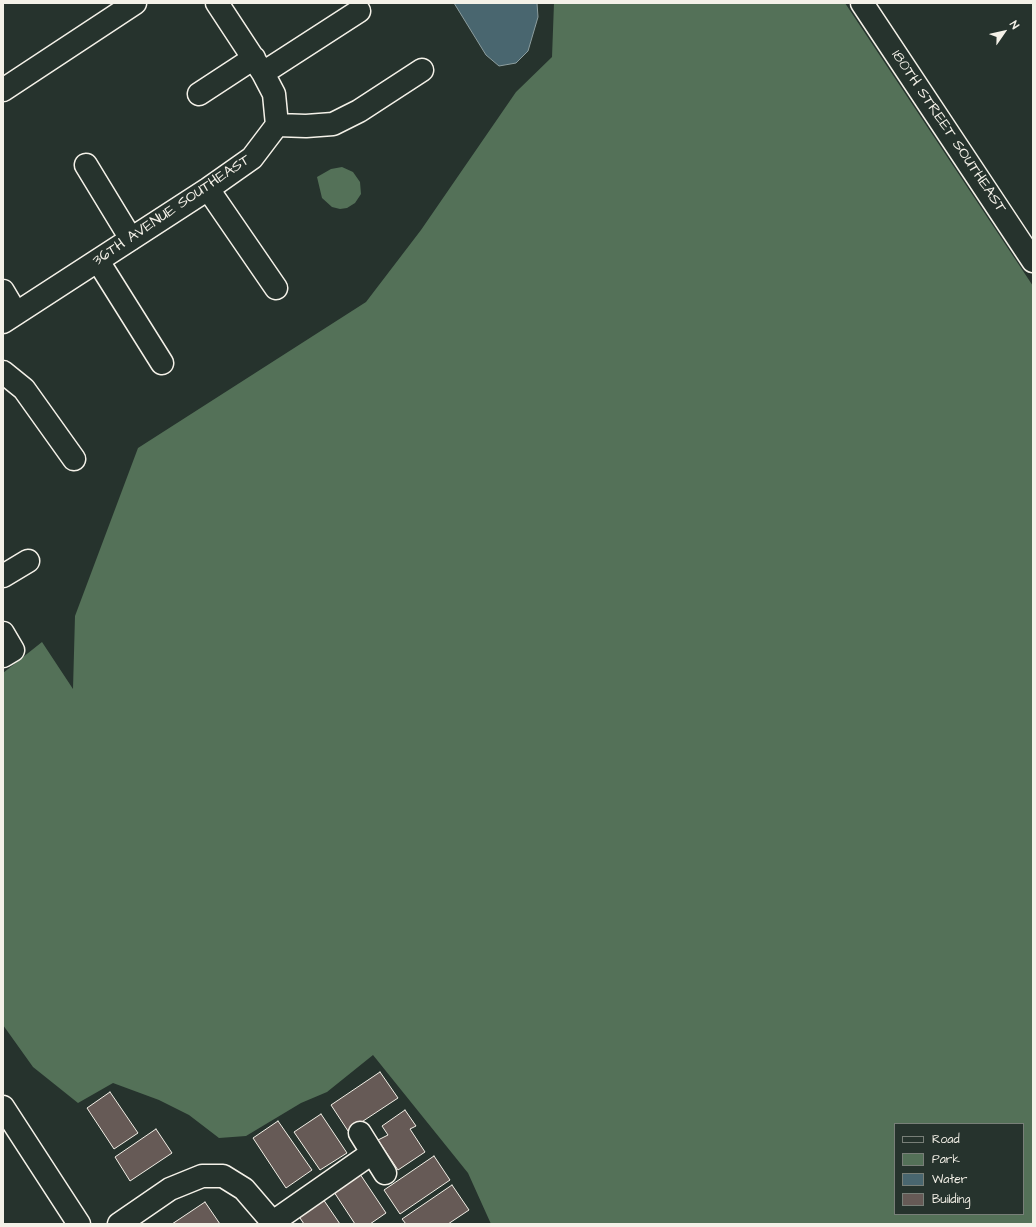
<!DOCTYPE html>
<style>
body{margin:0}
#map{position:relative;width:1036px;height:1227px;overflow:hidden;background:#26332d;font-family:"Architects Daughter",sans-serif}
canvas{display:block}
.frame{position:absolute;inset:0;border:4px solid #f4f1e8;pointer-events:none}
.legend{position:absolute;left:894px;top:1123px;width:130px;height:92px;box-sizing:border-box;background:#26332d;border:1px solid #787f78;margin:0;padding:5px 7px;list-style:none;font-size:12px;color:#f4f1e8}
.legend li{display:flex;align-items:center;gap:8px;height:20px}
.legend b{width:20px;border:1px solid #787f78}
.north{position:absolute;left:984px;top:12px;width:40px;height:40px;-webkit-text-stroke:3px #26332d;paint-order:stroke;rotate:56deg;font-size:11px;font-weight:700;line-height:16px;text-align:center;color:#f4f1e8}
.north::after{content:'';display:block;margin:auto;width:14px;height:18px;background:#f4f1e8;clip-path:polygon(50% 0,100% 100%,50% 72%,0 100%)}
</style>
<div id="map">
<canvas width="1036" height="1227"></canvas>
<div class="frame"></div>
<ul class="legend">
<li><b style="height:5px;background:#26332d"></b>Road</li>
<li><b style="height:11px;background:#547158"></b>Park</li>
<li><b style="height:11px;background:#49666f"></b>Water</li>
<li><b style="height:11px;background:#665a56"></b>Building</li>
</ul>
<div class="north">N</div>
</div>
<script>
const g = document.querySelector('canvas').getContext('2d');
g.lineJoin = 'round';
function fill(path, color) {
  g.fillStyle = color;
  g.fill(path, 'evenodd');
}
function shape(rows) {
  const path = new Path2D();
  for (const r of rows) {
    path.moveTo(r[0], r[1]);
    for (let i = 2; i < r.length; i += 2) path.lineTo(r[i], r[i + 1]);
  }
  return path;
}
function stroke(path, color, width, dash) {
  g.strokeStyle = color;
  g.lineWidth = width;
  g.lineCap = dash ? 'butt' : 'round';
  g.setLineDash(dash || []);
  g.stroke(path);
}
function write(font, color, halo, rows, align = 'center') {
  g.font = font + ' "Architects Daughter",sans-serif';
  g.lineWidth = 3;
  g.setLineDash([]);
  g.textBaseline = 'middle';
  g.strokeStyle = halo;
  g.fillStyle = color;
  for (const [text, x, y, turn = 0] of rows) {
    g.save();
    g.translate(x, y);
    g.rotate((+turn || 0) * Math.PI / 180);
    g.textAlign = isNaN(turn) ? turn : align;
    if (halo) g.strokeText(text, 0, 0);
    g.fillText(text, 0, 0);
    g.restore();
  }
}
const green = shape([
 [554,3,845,3,1033,286,1033,1224,491,1224,468,1173,373,1055,327,1092,301,1103,246,1136,219,1138,189,1115,159,1100,113,1083,78,1103,33,1067,3,1025,3,673,42,642,73,689,75,616,138,448,366,302,421,230,516,92,552,57],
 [895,1124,1023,1124,1023,1214,895,1214],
 [342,167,353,172,360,182,361,194,355,203,347,208,340,209,332,207,322,198,317,177,331,169]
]);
const water = shape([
 [454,3,537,3,538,17,528,51,516,63,499,66,486,55,454,3]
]);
const building = shape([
 [380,1072,398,1098,348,1131,331,1105,380,1072],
 [110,1092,138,1133,114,1149,87,1108,110,1092],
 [405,1110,416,1126,410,1129,425,1152,398,1170,378,1140,388,1135,382,1126,405,1110],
 [321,1114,347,1153,320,1170,294,1132,321,1114],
 [278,1121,312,1170,286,1188,253,1138,278,1121],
 [156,1129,172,1153,130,1181,115,1157,156,1129],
 [434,1156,450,1180,400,1214,384,1190,434,1156],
 [360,1174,386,1213,370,1224,355,1224,334,1192,360,1174],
 [452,1185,469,1210,448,1224,406,1224,402,1219,452,1185],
 [323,1199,340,1224,304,1224,298,1215,323,1199],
 [205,1202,220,1224,172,1224,205,1202]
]);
const minor = shape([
 [217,3,263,73,274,94,277,125],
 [862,3,1033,261],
 [263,73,359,11],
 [3,90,135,3],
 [199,94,254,58],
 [277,125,306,126,333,124,359,111,422,70],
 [86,165,131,239],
 [208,189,276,288],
 [98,261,162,363],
 [3,291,16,313],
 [3,322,208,189,252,158,277,125],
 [3,372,24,389,74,459],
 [3,576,28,561],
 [3,633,13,650,3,656],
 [3,1107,79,1224],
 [360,1133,385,1173],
 [273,1222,372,1153],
 [119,1224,170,1189,202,1176,223,1176,244,1189,274,1224]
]);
const streetNames = [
 ["180TH STREET SOUTHEAST",948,132,56],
 ["36TH AVENUE SOUTHEAST",172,211,-34]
];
fill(green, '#547158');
fill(water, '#49666f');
stroke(water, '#8d9e9f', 1);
fill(building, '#665a56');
stroke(building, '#f4f1e8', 1);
stroke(minor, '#f4f1e8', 25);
stroke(minor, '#26332d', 22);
write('15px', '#f4f1e8', '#26332d', streetNames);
</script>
